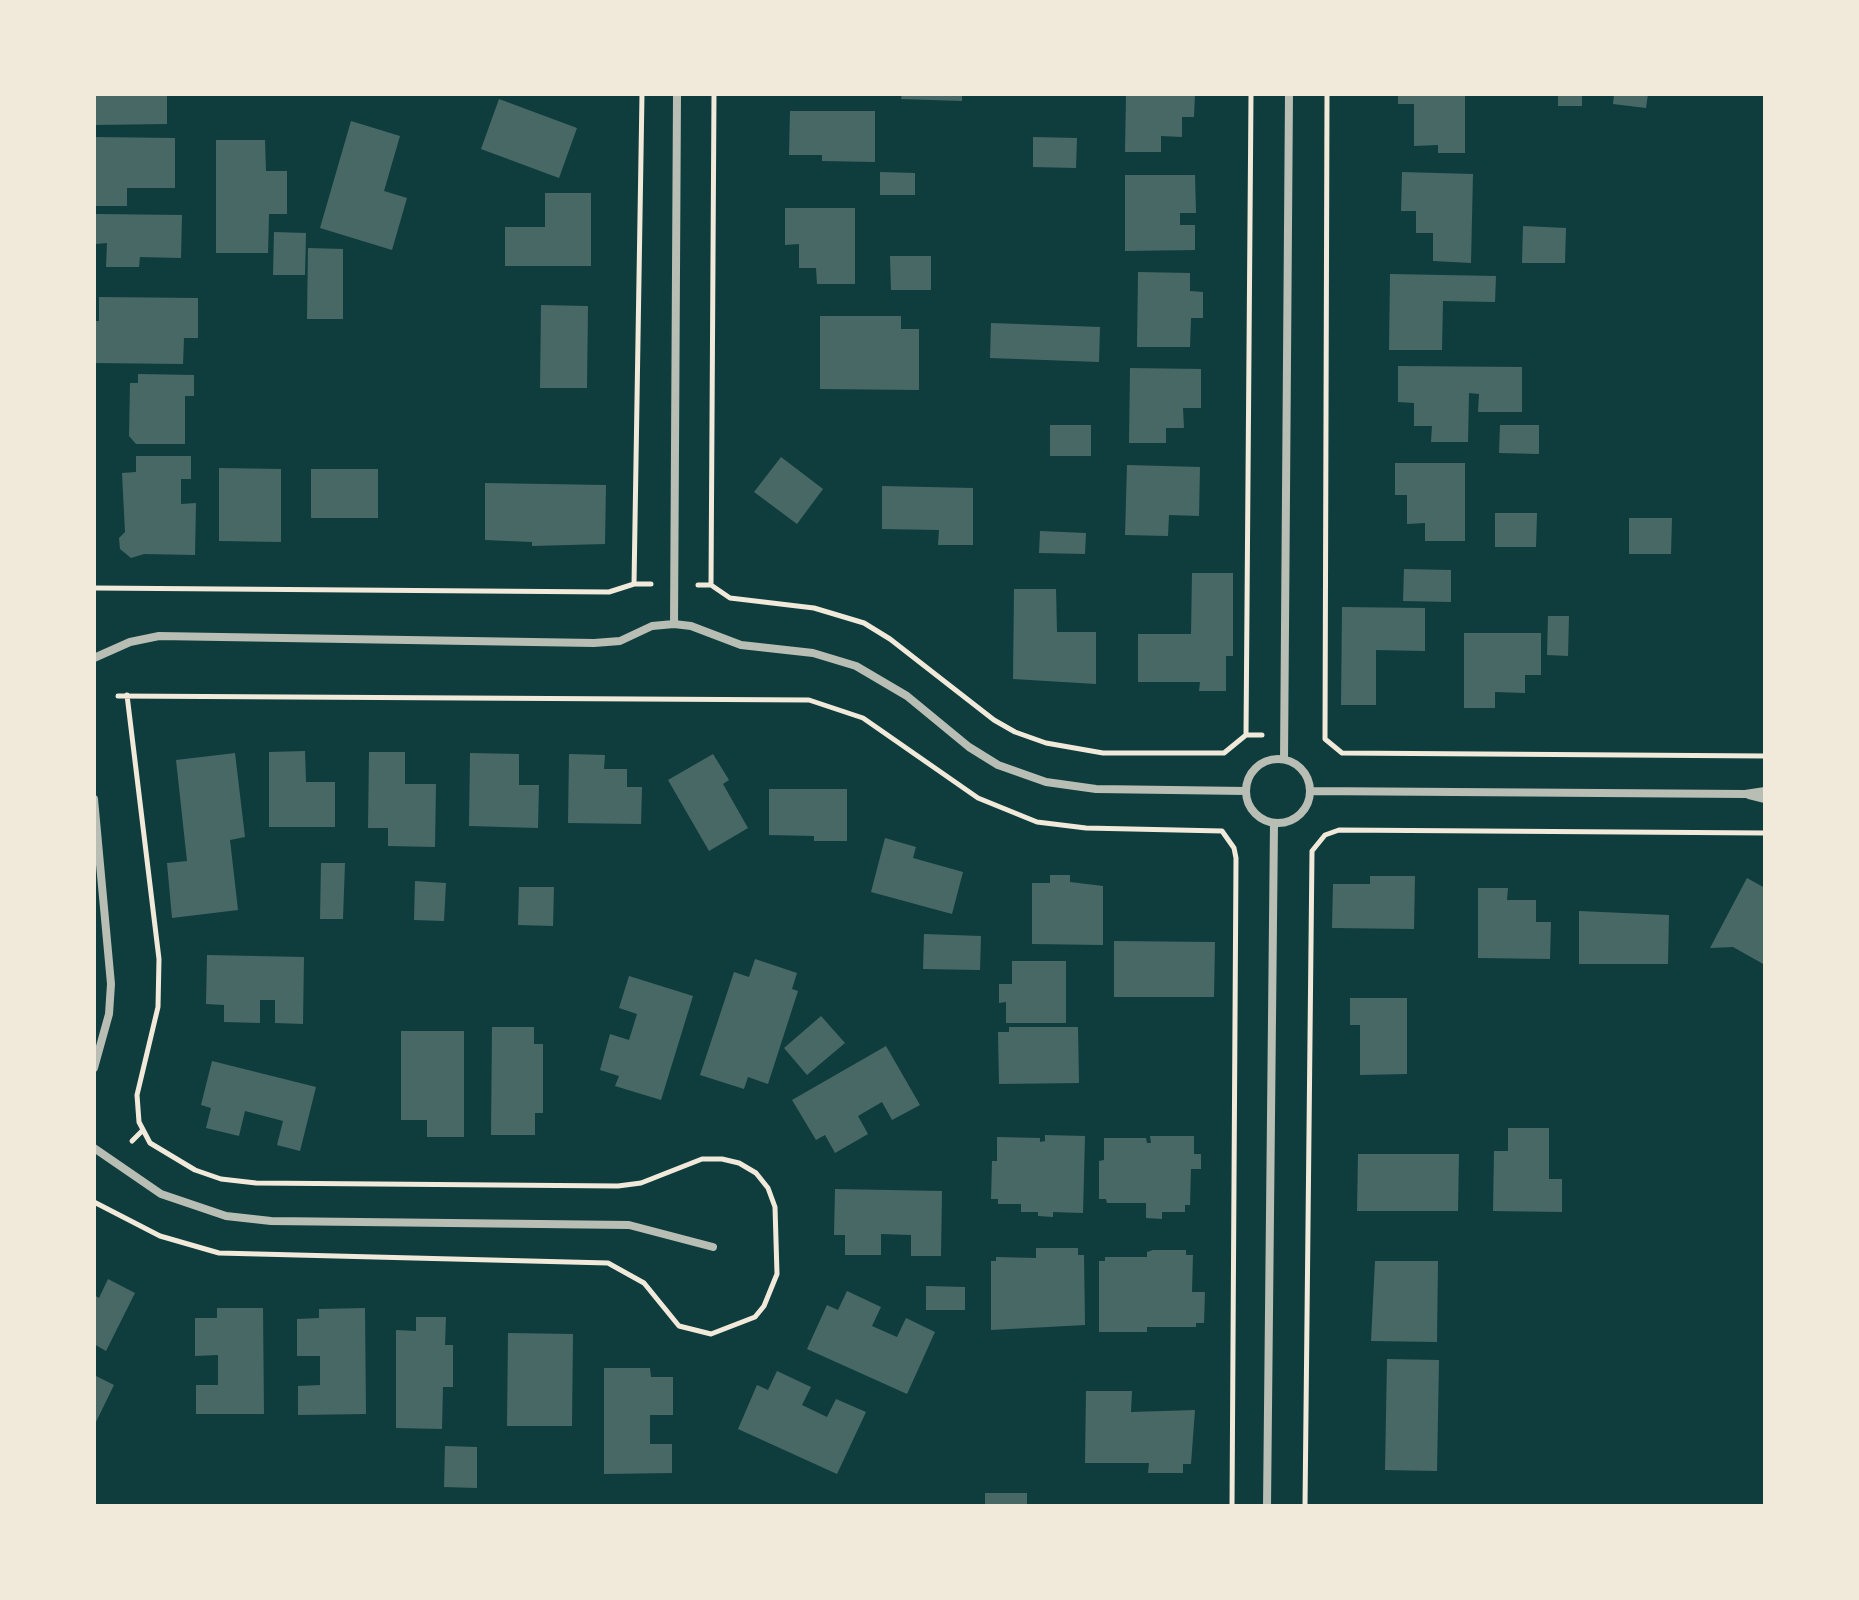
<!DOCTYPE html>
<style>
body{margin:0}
#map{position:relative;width:1859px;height:1600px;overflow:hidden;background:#0f3d3e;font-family:"PT Sans",sans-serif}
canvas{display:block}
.frame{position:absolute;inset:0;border:96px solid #f1e9da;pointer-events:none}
</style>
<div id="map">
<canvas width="1859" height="1600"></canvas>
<div class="frame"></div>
</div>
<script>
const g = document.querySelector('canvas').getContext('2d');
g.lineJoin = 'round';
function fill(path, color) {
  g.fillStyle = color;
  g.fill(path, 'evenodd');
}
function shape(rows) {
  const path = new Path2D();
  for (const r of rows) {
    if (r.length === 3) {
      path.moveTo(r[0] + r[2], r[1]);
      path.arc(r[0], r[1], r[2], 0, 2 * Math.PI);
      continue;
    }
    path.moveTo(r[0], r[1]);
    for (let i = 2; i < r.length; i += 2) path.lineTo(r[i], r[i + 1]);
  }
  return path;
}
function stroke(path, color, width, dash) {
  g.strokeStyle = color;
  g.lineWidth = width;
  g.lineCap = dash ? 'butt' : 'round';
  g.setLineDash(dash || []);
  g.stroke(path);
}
const building = shape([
 [94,94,167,94,167,124,94,125],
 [902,94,962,94,962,101,901,99],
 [1126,94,1195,94,1194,117,1182,117,1182,137,1161,136,1161,152,1125,152],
 [1398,94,1465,94,1465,153,1438,153,1438,145,1414,146,1414,104,1398,104],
 [1558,94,1582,94,1582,106,1558,106],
 [1614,94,1648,94,1646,108,1613,104],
 [499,99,577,128,559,178,481,149],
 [790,111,875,111,875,162,822,161,822,155,789,155],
 [351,121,400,136,384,191,407,198,392,250,320,228],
 [94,137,175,138,175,188,127,188,127,206,94,206],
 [1033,137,1077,138,1076,168,1033,167],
 [216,140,265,140,266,171,287,171,287,214,269,214,268,253,216,253],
 [880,172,915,173,915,195,880,195],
 [1402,172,1473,174,1471,263,1433,261,1433,233,1416,233,1416,211,1401,211],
 [1125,175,1195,175,1196,213,1180,213,1180,225,1195,225,1195,250,1125,251],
 [545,193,591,193,591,266,505,266,505,227,545,227],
 [785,208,855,208,855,284,817,284,816,268,799,268,799,244,785,245],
 [96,214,182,215,181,258,140,257,139,267,106,267,107,243,96,244],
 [1523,226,1566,228,1565,263,1522,263],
 [274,232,306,233,305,275,273,275],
 [308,248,343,249,343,319,307,319],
 [890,256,931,256,931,290,891,290],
 [1138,272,1190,273,1190,291,1203,292,1203,318,1191,318,1190,347,1137,347],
 [1390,274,1496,276,1495,302,1443,301,1442,350,1389,350],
 [99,297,198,298,198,338,184,338,183,364,94,363,94,321,99,321],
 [541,305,588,306,587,388,540,388],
 [820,316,901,316,901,329,919,329,919,390,820,389],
 [991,323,1100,327,1099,362,990,358],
 [1398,366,1522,367,1522,412,1478,412,1479,394,1469,393,1468,442,1431,442,1432,426,1414,426,1414,403,1398,402],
 [1130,368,1201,369,1201,408,1183,408,1184,428,1166,428,1166,443,1129,443],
 [138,374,194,375,194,396,185,396,185,444,136,444,129,436,130,383,138,383],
 [1050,425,1091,425,1091,456,1050,456],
 [1500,425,1539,425,1539,454,1499,453],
 [136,456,191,456,191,479,181,479,181,504,196,503,195,555,144,554,131,558,120,549,119,538,125,532,122,473,136,472],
 [781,457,823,489,797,524,754,492],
 [1395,463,1465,463,1465,541,1425,541,1425,523,1407,524,1407,495,1395,495],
 [1127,465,1200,467,1199,516,1169,515,1168,536,1125,535],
 [219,468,281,469,281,542,219,541],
 [311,469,378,469,378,518,311,518],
 [485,483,606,485,605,544,532,546,532,542,485,540],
 [882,486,973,488,973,545,938,545,939,530,882,529],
 [1495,513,1537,513,1536,547,1495,547],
 [1629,518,1672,518,1671,554,1629,554],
 [1040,531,1086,533,1085,554,1039,553],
 [1404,569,1451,570,1451,602,1403,601],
 [1192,573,1233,573,1233,656,1226,656,1226,691,1199,691,1200,682,1138,682,1138,634,1191,634],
 [1014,589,1056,589,1057,632,1096,632,1096,684,1013,679],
 [1342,607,1425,608,1425,651,1376,650,1376,705,1341,705],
 [1548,616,1569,616,1568,656,1547,655],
 [1464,633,1541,633,1541,675,1525,675,1525,693,1495,692,1495,708,1464,708],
 [305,751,306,782,335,782,335,827,269,827,269,752],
 [369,752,405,752,405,784,436,784,435,847,388,846,388,828,368,828],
 [235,753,245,837,230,840,238,910,172,918,167,863,187,861,176,760],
 [470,753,519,754,519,785,539,785,538,828,469,826],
 [569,754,605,755,604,769,627,769,627,787,642,787,641,824,568,823],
 [713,754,729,780,723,784,748,828,709,851,668,780],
 [769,789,847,789,847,841,814,841,814,836,769,835],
 [885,838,916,847,913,858,963,872,952,914,871,892],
 [321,863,345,863,343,919,320,919],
 [1050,875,1070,875,1070,882,1103,886,1103,945,1032,944,1032,883,1050,883],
 [1370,876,1415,876,1414,929,1332,928,1333,884,1370,884],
 [1747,878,1765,888,1765,965,1733,947,1710,948],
 [415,881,446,883,444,921,414,920],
 [519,887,554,887,553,926,518,925],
 [1478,888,1508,888,1507,900,1536,900,1536,922,1551,922,1550,959,1478,958],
 [1579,911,1669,915,1668,964,1579,964],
 [924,934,981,936,980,970,923,969],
 [1114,941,1215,942,1214,997,1114,997],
 [207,955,304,957,303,1024,275,1023,275,1000,260,1000,260,1023,224,1022,224,1005,206,1004],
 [755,959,797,973,792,989,798,991,768,1084,748,1077,744,1089,700,1075,734,972,749,977],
 [1012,961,1066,961,1066,1023,1006,1023,1006,1002,999,1003,999,984,1012,984],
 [629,976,693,996,661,1100,615,1086,619,1076,600,1070,610,1034,629,1040,637,1014,619,1008],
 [1350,998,1407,998,1407,1074,1360,1075,1360,1025,1350,1025],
 [821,1016,845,1043,807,1075,784,1048],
 [492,1027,534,1027,534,1044,543,1044,543,1113,535,1113,535,1135,491,1135],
 [1009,1027,1078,1027,1079,1083,999,1084,998,1032,1009,1032],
 [401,1031,464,1031,464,1137,427,1137,427,1120,401,1120],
 [886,1046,920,1105,892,1120,882,1102,858,1116,868,1134,835,1153,825,1135,816,1140,792,1100],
 [212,1061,316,1087,300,1151,277,1145,283,1121,245,1111,239,1136,206,1128,211,1108,201,1105],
 [1508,1128,1549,1128,1549,1179,1562,1179,1562,1212,1493,1211,1494,1151,1508,1151],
 [1045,1135,1085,1136,1083,1213,1053,1212,1053,1217,1038,1216,1038,1212,1021,1212,1021,1204,998,1204,998,1199,991,1199,992,1161,997,1161,997,1137,1040,1138,1040,1142,1045,1141],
 [1150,1136,1194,1136,1194,1154,1201,1154,1201,1169,1191,1169,1190,1205,1185,1205,1185,1212,1162,1212,1162,1219,1146,1218,1146,1203,1107,1203,1106,1199,1099,1199,1099,1161,1104,1160,1104,1138,1146,1138,1147,1143,1151,1143],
 [1358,1154,1459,1154,1458,1211,1357,1211],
 [835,1189,942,1191,941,1256,911,1256,911,1235,881,1234,881,1255,845,1255,845,1235,834,1235],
 [1036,1248,1078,1248,1078,1255,1084,1255,1085,1325,991,1330,991,1261,996,1261,996,1257,1036,1258],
 [1153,1250,1186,1250,1186,1255,1193,1255,1192,1292,1205,1292,1204,1323,1196,1323,1196,1327,1147,1327,1147,1332,1099,1332,1099,1261,1105,1261,1105,1257,1147,1257,1147,1252],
 [1375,1261,1438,1261,1437,1342,1371,1341],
 [108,1279,135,1293,106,1351,94,1344,94,1295,99,1298],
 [926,1286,965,1287,965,1310,926,1310],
 [847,1291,881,1307,872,1326,897,1337,906,1318,935,1332,907,1394,807,1349,827,1305,838,1310],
 [217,1308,263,1308,264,1414,196,1414,196,1385,218,1385,218,1355,195,1356,195,1318,217,1318],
 [365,1308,366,1414,298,1415,298,1386,320,1385,320,1356,297,1356,297,1319,319,1318,319,1309],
 [416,1317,446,1317,445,1345,453,1345,453,1387,443,1387,442,1429,396,1428,396,1330,416,1331],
 [508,1333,573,1334,572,1426,507,1426],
 [1387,1359,1439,1360,1437,1471,1385,1470],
 [604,1368,650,1368,651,1377,673,1377,673,1415,650,1415,650,1444,672,1444,672,1473,604,1474],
 [777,1371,811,1387,802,1405,827,1417,836,1399,866,1412,837,1474,738,1429,757,1385,768,1390],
 [94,1375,114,1385,94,1426],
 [1086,1391,1132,1391,1131,1412,1195,1410,1191,1464,1183,1464,1183,1473,1148,1473,1149,1463,1085,1463],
 [445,1446,477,1447,477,1488,444,1487],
 [985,1493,1027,1493,1027,1506,985,1506]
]);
const path = shape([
 [1327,94,1325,739,1342,753,1765,756],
 [634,584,642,94],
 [698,585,711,585,730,598,814,608,864,623,890,639,994,720,1015,732,1046,743,1103,753,1224,753,1246,735,1262,735],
 [711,585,714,94],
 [94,588,609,592,634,584,651,584],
 [118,696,809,700,863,718,978,798,1037,822,1086,828,1222,831,1234,848,1236,858,1232,1506],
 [1246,735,1251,94],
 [132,1141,142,1131],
 [94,1202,160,1236,219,1253,608,1263,644,1283,679,1326,711,1334,755,1317,764,1306,777,1274,775,1207,768,1188,756,1173,739,1163,722,1159,702,1159,641,1183,618,1186,256,1183,221,1179,195,1170,150,1143,139,1122,137,1095,158,1007,159,959,127,695],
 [1305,1506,1312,851,1325,835,1339,830,1765,833]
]);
const minor = shape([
 [674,624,677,94],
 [94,658,130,642,159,636,594,643,620,641,652,626,674,624,691,626,741,645,813,653,856,666,907,696,969,747,998,765,1046,782,1096,789,1246,791],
 [1278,791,32],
 [1284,759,1289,94],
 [1310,791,1745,794,1765,791],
 [1749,795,1765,799],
 [94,799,111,984,109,1014,94,1068],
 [94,1148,161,1194,226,1216,271,1221,629,1225,713,1247],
 [1267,1506,1274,823]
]);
fill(building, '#486865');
stroke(path, '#f1e9da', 5);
stroke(minor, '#b8beb3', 8);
</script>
